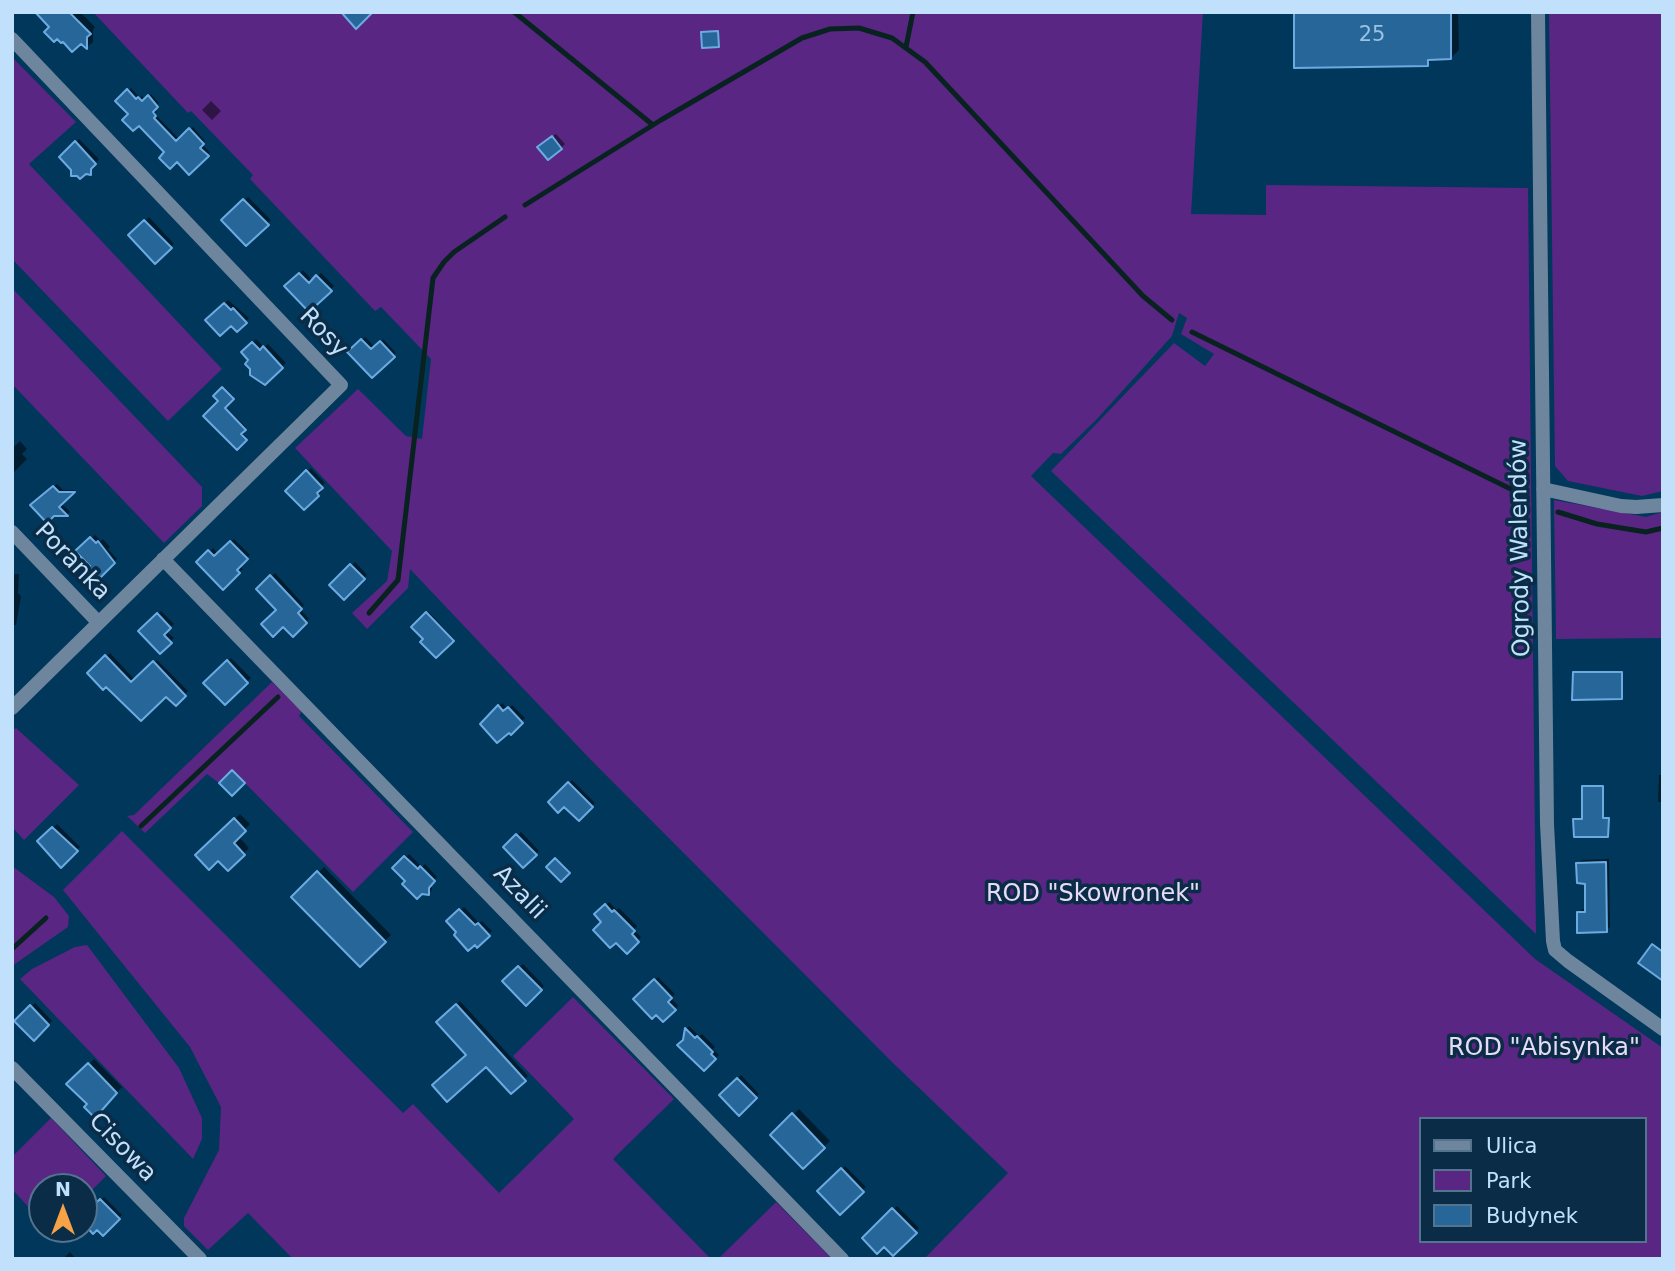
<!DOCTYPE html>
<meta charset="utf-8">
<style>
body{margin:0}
#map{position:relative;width:1675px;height:1271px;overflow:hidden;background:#01375b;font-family:"DejaVu Sans",sans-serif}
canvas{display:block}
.frame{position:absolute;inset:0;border:14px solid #c1e0fc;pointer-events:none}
.legend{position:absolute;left:1419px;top:1117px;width:228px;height:126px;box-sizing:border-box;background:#0a2c46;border:2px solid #53748f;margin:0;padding:9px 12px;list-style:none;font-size:21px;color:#c1e0fc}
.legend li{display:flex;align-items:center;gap:14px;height:35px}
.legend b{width:35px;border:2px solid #53748f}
.north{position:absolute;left:28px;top:1173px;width:70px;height:70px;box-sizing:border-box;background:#0a2c46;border:2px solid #53748f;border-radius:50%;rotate:0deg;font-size:19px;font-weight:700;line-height:28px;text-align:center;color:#c1e0fc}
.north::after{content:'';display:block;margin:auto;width:24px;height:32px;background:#f5a346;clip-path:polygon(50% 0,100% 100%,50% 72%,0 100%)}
</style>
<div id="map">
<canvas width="1675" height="1271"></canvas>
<div class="frame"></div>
<ul class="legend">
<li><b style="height:9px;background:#6d869d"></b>Ulica</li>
<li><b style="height:19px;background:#592683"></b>Park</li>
<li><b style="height:19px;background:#276698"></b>Budynek</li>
</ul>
<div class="north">N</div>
</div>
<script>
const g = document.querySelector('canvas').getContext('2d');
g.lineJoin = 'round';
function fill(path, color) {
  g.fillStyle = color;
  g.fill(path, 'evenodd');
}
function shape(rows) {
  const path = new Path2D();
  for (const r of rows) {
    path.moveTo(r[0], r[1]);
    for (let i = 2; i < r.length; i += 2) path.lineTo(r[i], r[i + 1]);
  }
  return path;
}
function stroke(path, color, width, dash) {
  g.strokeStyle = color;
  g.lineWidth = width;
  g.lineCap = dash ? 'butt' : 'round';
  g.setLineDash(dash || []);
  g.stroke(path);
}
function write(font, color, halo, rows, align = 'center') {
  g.font = font + ' "DejaVu Sans",sans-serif';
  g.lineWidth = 7;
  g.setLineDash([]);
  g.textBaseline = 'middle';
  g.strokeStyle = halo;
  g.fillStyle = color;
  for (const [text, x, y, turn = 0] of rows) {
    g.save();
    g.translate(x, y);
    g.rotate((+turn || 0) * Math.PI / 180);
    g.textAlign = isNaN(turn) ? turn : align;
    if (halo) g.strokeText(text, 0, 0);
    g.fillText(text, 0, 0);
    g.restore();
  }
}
const green = shape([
 [93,12,1203,12,1191,214,1266,215,1266,185,1528,188,1536,934,1051,471,1174,343,1205,366,1214,354,1181,334,1187,318,1179,313,1172,336,1097,419,1064,451,1061,454,1053,453,1031,476,1535,959,1663,1048,1663,1259,924,1259,1008,1173,894,1064,589,758,410,569,408,588,367,629,352,613,387,581,392,551,295,448,358,389,406,436,422,439,431,359,381,307,375,311,250,179,253,175,191,111,188,113],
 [1421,1119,1645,1119,1645,1241,1421,1241],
 [1549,12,1663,12,1663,491,1642,496,1568,481,1555,466],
 [12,57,76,122,29,164,222,369,168,421,12,259],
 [12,288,202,487,202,506,164,543,12,384],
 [1554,500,1646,517,1663,512,1663,638,1556,639],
 [272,682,302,711,299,716,413,832,353,892,232,770,219,783,207,774,145,833,127,816,134,815],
 [16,728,79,785,24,840,12,827,12,731],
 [122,831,403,1113,413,1104,499,1193,574,1119,513,1056,573,997,674,1099,613,1159,711,1259,293,1259,248,1213,208,1250,184,1226,184,1218,219,1150,221,1107,190,1047,63,890],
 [12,866,54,897,69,916,68,927,12,966],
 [87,945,179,1068,202,1118,202,1139,193,1159,20,979,32,969,75,947],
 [51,1118,106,1176,84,1198,84,1187,42,1187,42,1222,12,1189,12,1157],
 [776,1202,832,1259,718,1259,769,1209]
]);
const shadow = shape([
 [45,12,80,12,95,27,93,30,93,42,87,47,52,27],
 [1295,12,1458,12,1459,50,1451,58,1434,58,1427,65],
 [131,88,140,98,142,96,145,100,151,94,159,103,154,108,157,112,155,114,180,140,193,127,205,141,202,144,210,153,189,173,167,152,118,101],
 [211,101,221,111,212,120,202,110],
 [556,134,565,144,561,148,543,144],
 [79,139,99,159,90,173,73,169,61,157],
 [248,197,271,220,246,244,224,220],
 [149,217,174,244,156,262,130,235],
 [303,270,313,281,321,273,334,286,309,310,287,286],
 [228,300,249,318,237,330,231,323,208,320],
 [365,337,375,347,383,339,396,353,372,376,350,352],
 [256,339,264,347,268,344,286,363,265,383,243,352],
 [224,387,234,397,225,406,246,427,241,432,247,437,237,447,220,401,215,396],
 [20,441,27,449,22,454,27,459,12,474,12,444,15,446],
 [311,468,325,483,319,488,322,491,304,508,287,491],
 [57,484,63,490,75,490,61,503,70,512,67,515,53,515,32,505],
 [95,535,101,541,103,539,110,547,108,549,117,559,98,577,93,566,78,551],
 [234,539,250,555,239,565,243,569,223,587,199,562,213,548,218,554],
 [355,562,367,575,344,598,331,585],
 [275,573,304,605,300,609,309,619,293,635,284,625,278,610,258,589],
 [12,574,19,574,18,593,21,596,16,625,12,625],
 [161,611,174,624,166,631,174,638,160,652,140,631],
 [429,612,454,639,436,656,414,627],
 [110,653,135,680,157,660,188,691,176,704,166,694,106,684,89,673],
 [231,658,251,678,225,703,205,683],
 [1576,671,1622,671,1622,696,1575,672],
 [502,703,508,709,512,705,525,718,511,732,482,724],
 [1659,775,1663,775,1663,802,1658,802],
 [572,780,595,803,579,819,564,804,550,802],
 [1585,785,1603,785,1604,818,1609,818,1608,835,1575,819,1584,818],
 [240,814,250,824,238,836,249,848,228,869,218,859,198,855],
 [57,824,80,847,61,865,40,841],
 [521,832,539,851,524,865,505,847],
 [409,854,422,867,425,864,437,877,432,882,432,890,429,893,407,881,394,868],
 [557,858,570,871,561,879,548,867],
 [1609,859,1610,927,1606,931,1579,913,1582,909,1587,909,1587,882,1578,863,1582,860],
 [324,867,391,935,360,965,294,897],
 [609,902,617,910,619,908,637,926,634,930,641,937,627,952,597,914],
 [464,907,479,923,482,921,492,931,477,945,459,932,448,921],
 [523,964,544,986,526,1004,504,981],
 [658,977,675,994,671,998,678,1006,663,1020,635,999],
 [460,1001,528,1076,511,1091,486,1064,468,1055,438,1022],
 [35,1003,52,1021,34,1039,16,1021],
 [689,1026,699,1036,702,1034,715,1047,713,1049,719,1055,704,1069,685,1040,686,1029],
 [94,1059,122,1087,95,1116,89,1104,69,1084],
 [741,1075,759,1094,739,1114,721,1095],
 [799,1109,830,1141,803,1167,772,1135],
 [845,1166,866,1187,840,1212,819,1191],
 [104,1197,122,1215,103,1233,97,1228,84,1222,84,1216],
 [897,1206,919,1228,893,1253,884,1244,864,1238],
 [70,1252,76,1259,63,1259]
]);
const stream = shape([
 [514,12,653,125],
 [906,47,913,12],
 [525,205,661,120,802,38,830,29,859,28,892,38,925,62,1143,296,1172,320],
 [1192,332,1527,497],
 [1558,512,1597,524,1646,532,1663,528],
 [369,613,398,580,433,278,444,262,454,252,505,217],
 [141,826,278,697],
 [12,949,46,918]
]);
const building = shape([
 [35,12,69,12,91,34,87,37,87,49,81,44,72,52,63,42,61,43,57,39,54,42,44,32,49,27,35,12],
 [341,12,373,12,356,29,341,12],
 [1294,12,1451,12,1451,59,1428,60,1428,66,1294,68,1294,12],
 [718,31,719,47,702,48,701,32,718,31],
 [127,89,136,99,138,97,142,101,148,95,158,107,153,112,156,116,154,118,176,141,189,128,204,144,200,148,209,156,189,175,177,162,170,169,159,158,164,152,139,126,133,131,122,120,128,114,115,101,127,89],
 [552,136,562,149,548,160,537,147,552,136],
 [75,141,96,164,91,169,91,175,86,174,80,179,77,176,71,176,71,170,59,157,75,141],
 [243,199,269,225,246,246,221,220,243,199],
 [144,220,172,248,155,264,128,235,144,220],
 [299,273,309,283,316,275,332,291,309,312,284,286,299,273],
 [224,303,231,310,233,308,247,323,237,332,231,326,220,336,205,320,224,303],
 [361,339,371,349,380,341,395,357,372,378,347,352,361,339],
 [252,342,260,350,263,346,283,368,265,385,250,375,250,369,245,364,248,360,241,352,252,342],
 [222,387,234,399,225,408,246,430,241,434,247,440,237,450,203,416,218,401,213,396,222,387],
 [306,470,323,488,317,493,319,496,304,510,285,491,306,470],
 [53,486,59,492,75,492,59,507,68,516,54,516,47,523,30,505,53,486],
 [90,537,96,543,98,541,115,563,98,580,88,569,90,566,75,551,90,537],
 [230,541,248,559,237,570,240,573,223,590,196,562,208,550,214,556,230,541],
 [350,564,365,579,344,600,329,585,350,564],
 [270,575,302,609,298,613,307,623,293,637,283,627,273,637,261,624,276,610,256,589,270,575],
 [426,612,454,641,436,658,420,642,423,639,411,627,426,612],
 [157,613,171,628,164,635,172,643,160,654,138,631,157,613],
 [105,655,131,682,153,661,186,696,176,706,166,697,141,721,106,687,103,690,87,673,105,655],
 [227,660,248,683,225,705,203,683,227,660],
 [1573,672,1622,672,1622,699,1572,700,1573,672],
 [498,705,503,711,508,707,523,723,511,735,509,733,497,743,480,724,498,705],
 [232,770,245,783,232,796,219,783,232,770],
 [568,782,593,807,579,821,564,807,558,813,548,802,568,782],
 [1582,786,1603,786,1603,818,1609,818,1608,837,1574,837,1573,819,1582,819,1582,786],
 [234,818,246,831,234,843,245,855,228,871,218,861,209,870,195,855,234,818],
 [52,827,78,851,61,868,37,841,52,827],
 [516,834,537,855,523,868,503,847,516,834],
 [404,856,418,869,420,866,435,881,429,888,429,895,422,894,417,899,402,884,405,881,392,868,404,856],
 [555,858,570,873,561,882,546,867,555,858],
 [1606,862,1607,932,1577,933,1577,912,1585,912,1585,884,1577,883,1576,863,1606,862],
 [317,871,386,942,360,967,291,897,317,871],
 [605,904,612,912,614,910,635,931,632,934,639,942,627,954,616,943,610,948,593,930,601,922,594,914,605,904],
 [459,909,475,925,478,923,490,936,477,948,475,945,468,951,454,935,456,932,446,921,459,909],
 [1652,944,1663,952,1663,981,1638,963,1652,944],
 [518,966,542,990,526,1006,502,981,518,966],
 [654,979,672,998,668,1002,676,1010,663,1022,656,1015,652,1019,633,999,654,979],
 [456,1004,526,1081,511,1094,486,1067,447,1102,432,1085,466,1055,436,1022,456,1004],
 [30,1005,49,1025,34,1041,14,1021,30,1005],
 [685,1028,695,1038,697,1036,713,1052,711,1054,716,1059,704,1071,677,1045,683,1040,685,1028],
 [88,1063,117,1093,95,1118,84,1107,87,1104,66,1084,88,1063],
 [737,1078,757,1098,739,1116,719,1095,737,1078],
 [792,1113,825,1148,803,1169,770,1135,792,1113],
 [841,1168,864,1192,840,1215,817,1191,841,1168],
 [100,1199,120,1219,103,1236,97,1230,93,1234,84,1224,84,1214,100,1199],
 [892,1208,917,1233,893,1256,884,1247,877,1254,862,1238,892,1208]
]);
const street = shape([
 [1538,12,1547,824,1553,941,1555,950,1568,961,1663,1029],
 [12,39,341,385,12,708],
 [1543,489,1621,506,1636,507,1663,505],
 [12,532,98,622],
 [163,559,842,1259],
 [12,1068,200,1259]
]);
const numberNames = [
 ["25",1372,36]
];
const streetNames = [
 ["Rosy",323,333,46],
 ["Ogrody Walendów",1521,548,-91],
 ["Poranka",72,562,46],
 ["Azalii",519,893,46],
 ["Cisowa",122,1148,46]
];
const parkNames = [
 ["ROD \"Skowronek\"",1093,895],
 ["ROD \"Abisynka\"",1544,1049]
];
fill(green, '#592683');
fill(shadow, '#0007');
stroke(stream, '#082220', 5);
fill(building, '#276698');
stroke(building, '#6cabe1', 2);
stroke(street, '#6d869d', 14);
write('21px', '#9ac2e3', null, numberNames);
write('24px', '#c1e0fc', '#0a2c46', streetNames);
write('24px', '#e7dbf6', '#0a2c46', parkNames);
</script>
